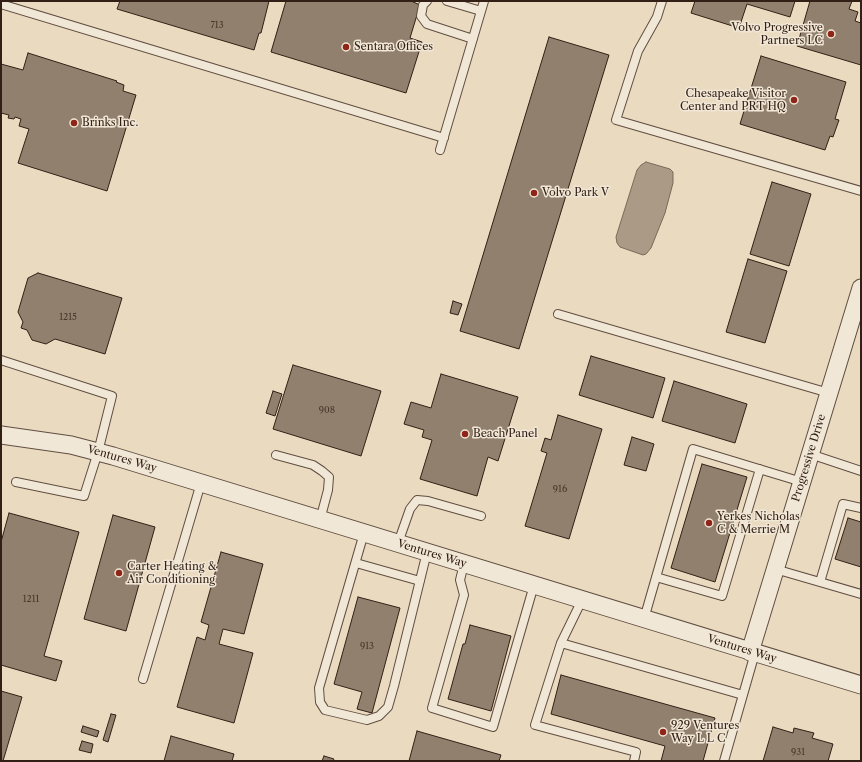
<!DOCTYPE html>
<style>
body{margin:0}
#map{position:relative;width:862px;height:762px;overflow:hidden;background:#eadac0;font-family:"Libre Caslon Text",serif}
canvas{display:block}
.frame{position:absolute;inset:0;border:2px solid #321f15;pointer-events:none}
</style>
<div id="map">
<canvas width="862" height="762"></canvas>
<div class="frame"></div>
</div>
<script>
const g = document.querySelector('canvas').getContext('2d');
g.lineJoin = 'round';
function fill(path, color) {
  g.fillStyle = color;
  g.fill(path, 'evenodd');
}
function shape(rows) {
  const path = new Path2D();
  for (const r of rows) {
    path.moveTo(r[0], r[1]);
    for (let i = 2; i < r.length; i += 2) path.lineTo(r[i], r[i + 1]);
  }
  return path;
}
function stroke(path, color, width, dash) {
  g.strokeStyle = color;
  g.lineWidth = width;
  g.lineCap = dash ? 'butt' : 'round';
  g.setLineDash(dash || []);
  g.stroke(path);
}
function write(font, color, halo, rows, align = 'center') {
  g.font = font + ' "Libre Caslon Text",serif';
  g.lineWidth = 3;
  g.setLineDash([]);
  g.textBaseline = 'middle';
  g.strokeStyle = halo;
  g.fillStyle = color;
  for (const [text, x, y, turn = 0] of rows) {
    g.save();
    g.translate(x, y);
    g.rotate((+turn || 0) * Math.PI / 180);
    g.textAlign = isNaN(turn) ? turn : align;
    if (halo) g.strokeText(text, 0, 0);
    g.fillText(text, 0, 0);
    g.restore();
  }
}
const water = shape([
 [646,162,670,169,673,172,673,183,665,213,651,248,646,254,643,255,620,247,617,243,616,237,637,170,641,165,646,162]
]);
const building = shape([
 [120,1,269,1,261,33,259,33,254,50,117,9,120,1],
 [286,1,411,1,420,5,410,38,422,42,406,93,271,52,286,1],
 [695,1,795,1,790,17,747,4,739,28,691,13,695,1],
 [810,1,852,1,849,9,858,12,855,21,861,23,861,65,797,46,810,1],
 [549,37,609,55,519,349,460,331,549,37],
 [28,53,117,81,116,82,124,85,123,91,136,95,107,191,18,163,29,129,19,126,21,119,15,117,14,119,8,118,9,115,1,113,1,64,23,70,28,53],
 [761,56,846,82,835,119,839,120,833,137,830,136,825,150,740,124,761,56],
 [772,182,811,194,789,266,750,254,772,182],
 [748,259,787,271,765,343,726,332,748,259],
 [38,273,122,298,105,354,55,339,46,344,32,340,27,330,21,328,23,322,18,312,28,278,38,273],
 [453,301,462,304,458,315,450,313,453,301],
 [591,356,665,378,653,418,579,395,591,356],
 [293,365,381,391,361,456,273,429,293,365],
 [441,374,518,397,498,461,488,457,477,496,420,479,432,440,422,437,424,430,404,424,411,402,431,408,441,374],
 [674,381,747,404,735,443,662,421,674,381],
 [273,391,282,394,275,416,266,413,273,391],
 [558,415,602,429,569,539,525,526,547,453,541,451,545,438,551,440,558,415],
 [632,437,654,444,646,471,624,465,632,437],
 [702,464,747,477,715,582,671,568,702,464],
 [9,513,79,532,44,656,62,661,56,681,1,665,1,542,9,513],
 [113,515,155,527,126,631,84,619,113,515],
 [848,518,861,522,861,567,835,559,848,518],
 [221,552,263,564,244,634,223,629,219,644,253,653,234,723,177,707,197,637,205,640,209,625,201,622,221,552],
 [358,597,400,608,372,713,357,709,362,692,334,684,358,597],
 [470,625,511,636,491,711,448,699,463,644,465,644,470,625],
 [561,675,715,718,703,761,661,761,665,746,551,714,561,675],
 [1,691,22,697,3,761,1,761,1,691],
 [111,714,116,715,108,742,103,740,111,714],
 [83,726,99,731,97,737,81,732,83,726],
 [773,727,793,733,794,728,814,733,812,738,833,744,828,761,763,761,773,727],
 [417,731,501,755,499,761,409,761,417,731],
 [171,736,234,754,232,761,164,761,171,736],
 [82,741,93,744,91,753,79,750,82,741],
 [324,756,334,759,333,761,322,761,324,756]
]);
const lane = shape([
 [427,1,423,5,421,16,427,24,473,39],
 [447,1,481,11],
 [662,1,657,17,638,51,616,120,861,191],
 [1,4,444,138],
 [440,150,484,1],
 [558,314,829,393],
 [1,360,112,396,98,452,84,496,16,482],
 [810,454,861,471],
 [276,455,313,465,322,471,329,477,328,490,320,520],
 [364,533,319,688,320,702,325,710,367,720,379,716,388,707,394,686,427,552],
 [398,543,410,509,417,500,428,501,481,516],
 [356,563,420,581],
 [464,564,460,580,464,595,432,708,493,727,534,585],
 [775,569,861,594],
 [656,577,722,596,760,469],
 [820,582,843,504,861,508],
 [582,600,561,643,535,725,636,752,634,761],
 [644,619,693,449,802,482],
 [561,643,743,695],
 [143,679,201,483],
 [724,761,755,653]
]);
const street = shape([
 [1,435,71,445,113,456,861,685],
 [750,652,861,288]
]);
const markers = [
 [831,34,4,"#8f2418"],
 [346,47,4,"#8f2418"],
 [794,100,4,"#8f2418"],
 [74,123,4,"#8f2418"],
 [534,193,4,"#8f2418"],
 [465,434,4,"#8f2418"],
 [709,523,4,"#8f2418"],
 [119,573,4,"#8f2418"],
 [663,732,4,"#8f2418"]
];
const numberNames = [
 ["713",217,25],
 ["1215",68,317],
 ["908",327,410],
 ["916",560,489],
 ["1211",31,599],
 ["913",367,646],
 ["931",798,752]
];
const poiNames = [
 ["Volvo Progressive",823,28,"right"],
 ["Partners LC",823,41,"right"],
 ["Sentara Offices",354,47],
 ["Chesapeake Visitor",786,94,"right"],
 ["Center and PRT HQ",786,107,"right"],
 ["Brinks Inc.",82,123],
 ["Volvo Park V",542,193],
 ["Beach Panel",473,434],
 ["Yerkes Nicholas",717,517],
 ["C & Merrie M",717,530],
 ["Carter Heating &",127,567],
 ["Air Conditioning",127,580],
 ["929 Ventures",671,726],
 ["Way L L C",671,739]
];
const streetNames = [
 ["Progressive Drive",809,458,-73],
 ["Ventures Way",122,459,16],
 ["Ventures Way",432,554,17],
 ["Ventures Way",742,649,17]
];
fill(water, '#ab9a86');
stroke(water, '#7b6959', 1);
fill(building, '#92806e');
stroke(building, '#321f15', 1);
stroke(lane, '#604e40', 10);
stroke(street, '#604e40', 19);
stroke(lane, '#f1e7d6', 8);
stroke(street, '#f1e7d6', 17);
for (const [x, y, r, color] of markers) {
  const dot = new Path2D();
  dot.arc(x, y, r, 0, 2 * Math.PI);
  g.fillStyle = color;
  g.fill(dot);
  stroke(dot, '#f1e7d6', 1.5);
}
write('9px', '#4a372b', null, numberNames);
write('11px', '#321f15', '#f1e7d6', poiNames, 'left');
write('11px', '#321f15', '#f1e7d6', streetNames);
</script>
